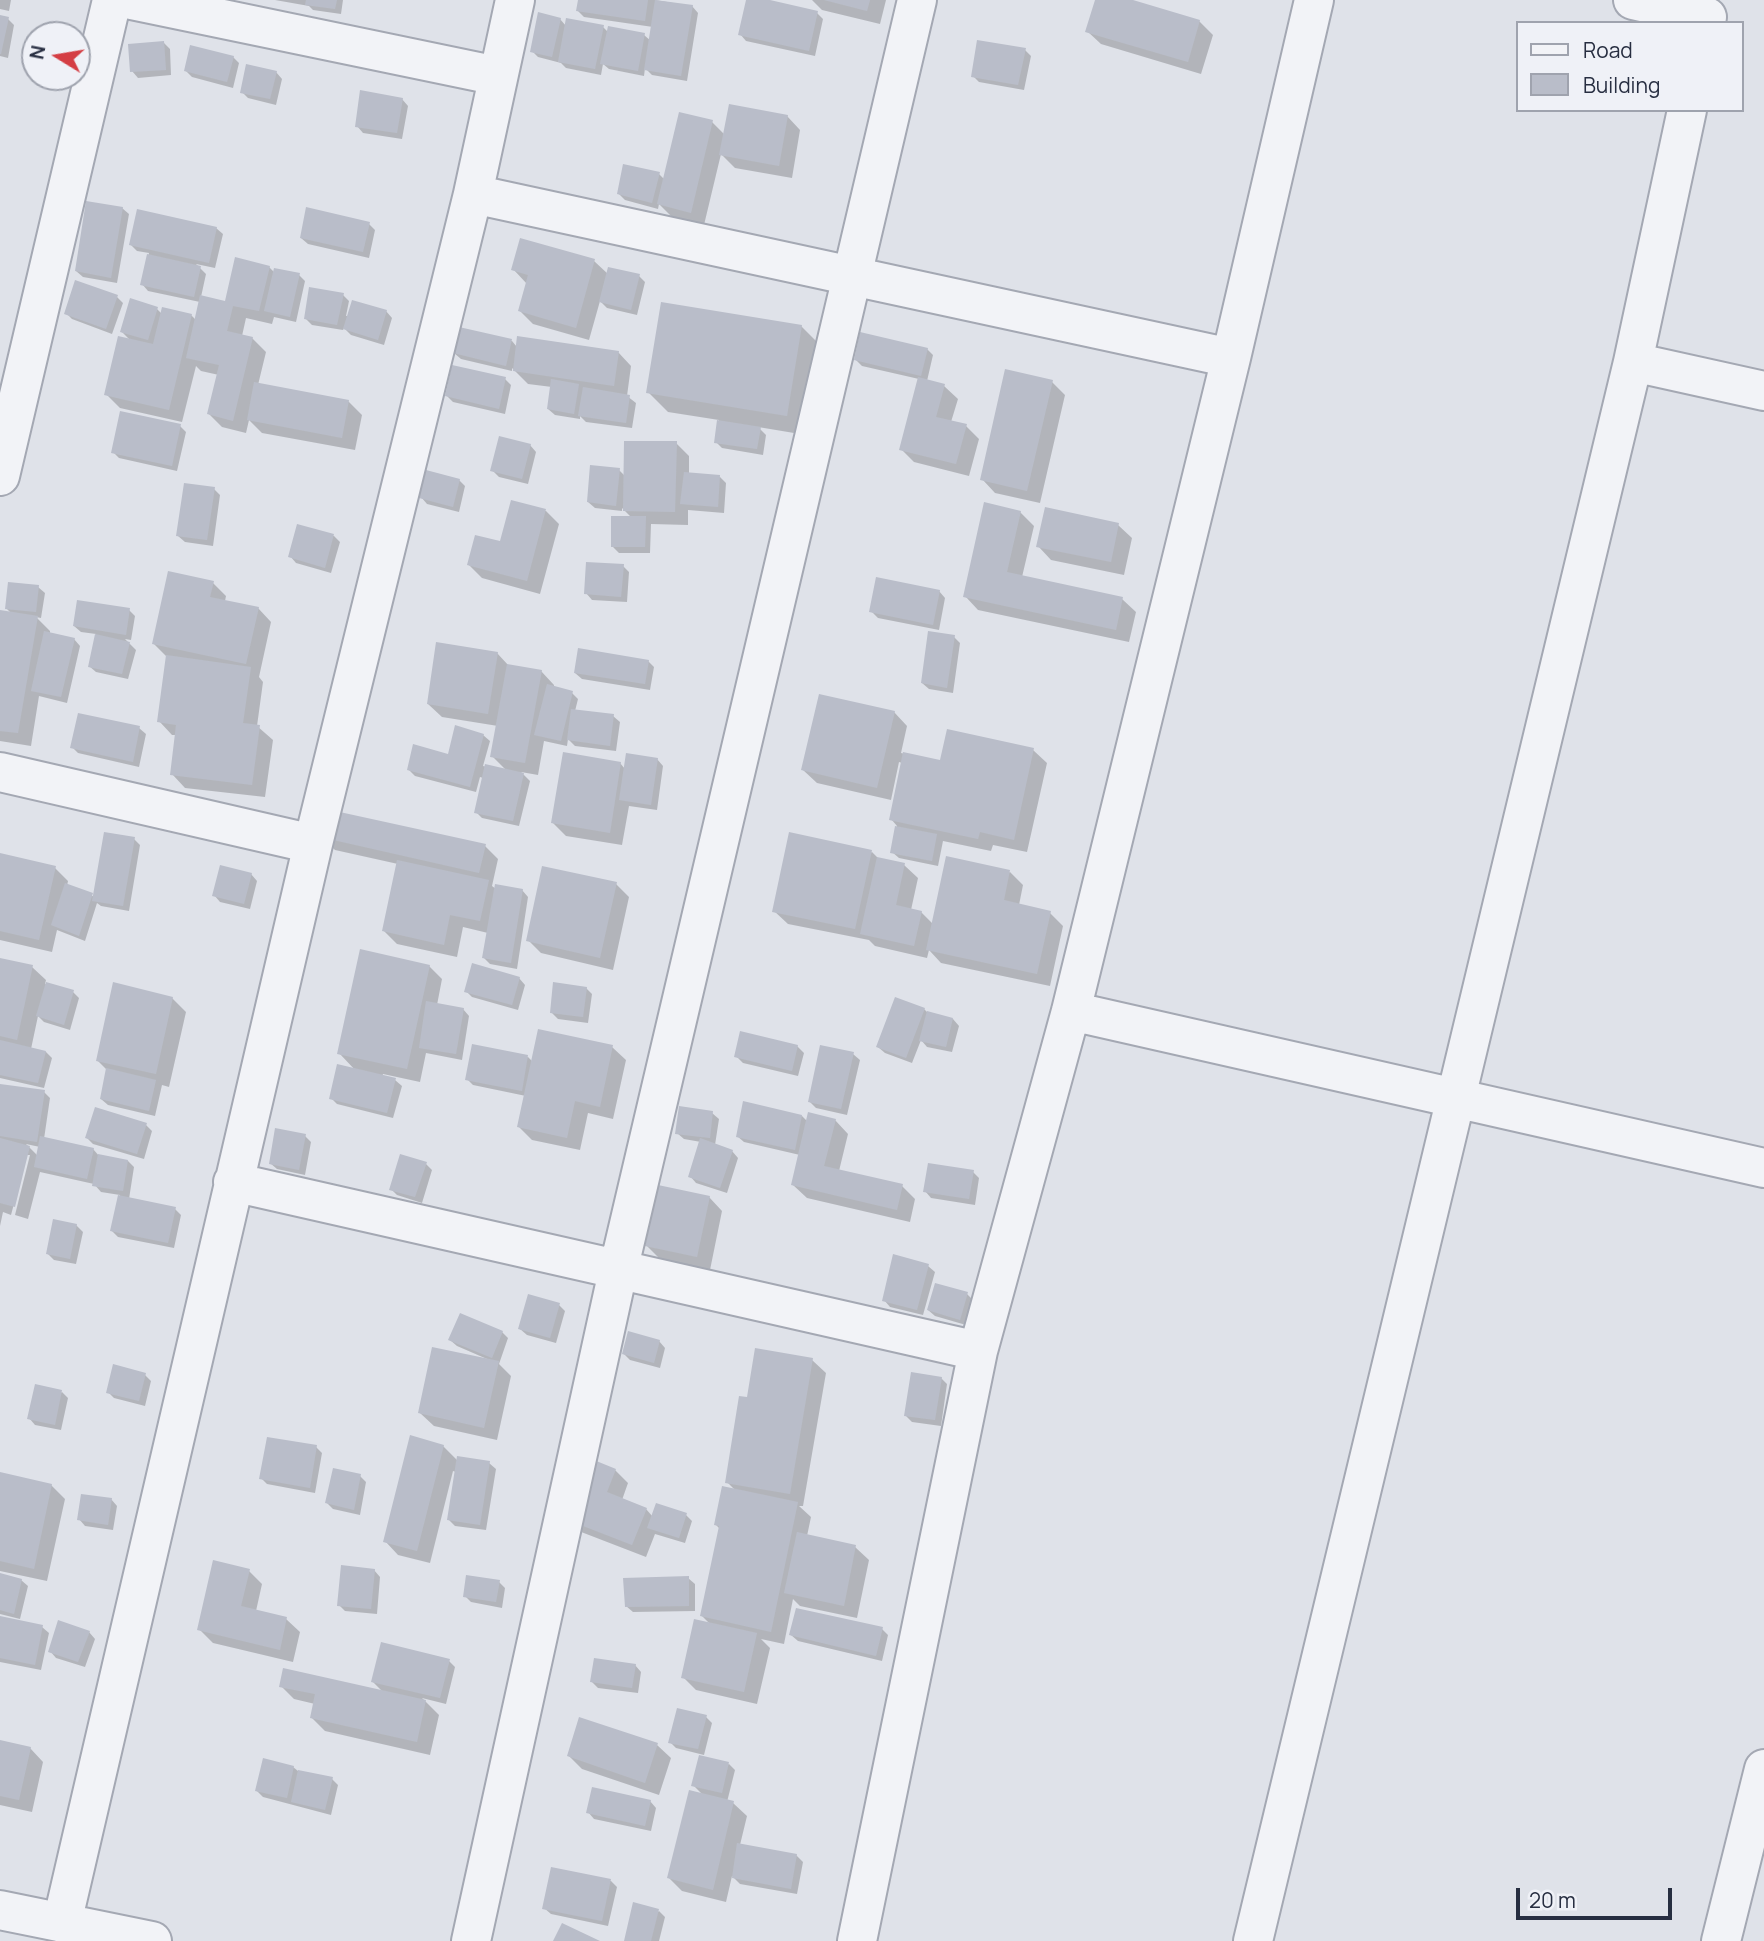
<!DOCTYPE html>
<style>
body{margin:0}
#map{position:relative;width:1764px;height:1941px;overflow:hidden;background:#dfe2e9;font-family:Manrope,sans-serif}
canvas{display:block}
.legend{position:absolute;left:1516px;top:21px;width:228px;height:91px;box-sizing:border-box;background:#eff1f7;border:2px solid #9fa3ae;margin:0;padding:9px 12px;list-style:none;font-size:21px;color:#272e41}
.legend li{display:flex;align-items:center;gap:14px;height:35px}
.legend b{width:35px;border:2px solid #9fa3ae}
.north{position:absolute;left:21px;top:21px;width:70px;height:70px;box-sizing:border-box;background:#eff1f7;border:2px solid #9fa3ae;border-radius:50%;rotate:281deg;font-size:19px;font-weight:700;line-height:28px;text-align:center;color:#272e41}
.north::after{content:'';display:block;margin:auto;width:24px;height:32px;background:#d43e44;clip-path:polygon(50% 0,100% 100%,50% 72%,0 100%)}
.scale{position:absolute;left:1516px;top:1888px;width:156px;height:32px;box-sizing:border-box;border:4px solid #272e41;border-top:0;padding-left:9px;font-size:21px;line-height:24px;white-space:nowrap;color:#272e41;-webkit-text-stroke:5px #eff1f7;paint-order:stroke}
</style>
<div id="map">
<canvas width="1764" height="1941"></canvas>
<ul class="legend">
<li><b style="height:9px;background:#f2f3f7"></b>Road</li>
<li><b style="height:19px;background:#b9bdc9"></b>Building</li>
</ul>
<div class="north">N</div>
<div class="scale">20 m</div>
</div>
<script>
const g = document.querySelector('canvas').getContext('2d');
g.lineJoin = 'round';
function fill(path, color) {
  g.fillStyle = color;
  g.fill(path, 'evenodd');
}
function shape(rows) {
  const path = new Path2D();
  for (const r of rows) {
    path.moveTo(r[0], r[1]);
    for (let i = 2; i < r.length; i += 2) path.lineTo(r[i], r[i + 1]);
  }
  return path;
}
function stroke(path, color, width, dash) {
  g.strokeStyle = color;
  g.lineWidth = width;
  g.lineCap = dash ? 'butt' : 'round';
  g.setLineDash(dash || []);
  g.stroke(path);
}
const shadow = shape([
 [0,0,11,0,9,11,0,9],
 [275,0,343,0,341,14,313,10,309,6],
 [580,0,655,0,692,6,698,13,687,81,652,75,645,68,644,76,609,69,603,64,601,75,566,68,561,63,538,57,532,51,560,19,566,26,603,27,608,32,644,35,651,41,653,27,584,17,578,11],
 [748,0,762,0,817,13,823,19,815,56,746,41,740,34],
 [812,0,886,0,880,24,822,10],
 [1096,0,1127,0,1199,21,1213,35,1201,74,1101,44,1087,31],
 [0,17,8,19,14,25,8,58,0,56],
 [164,43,170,49,171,75,138,78,132,71],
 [1025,50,1031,56,1024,90,979,82,973,76],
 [233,57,239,63,233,88,192,77,186,71],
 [276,72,282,79,276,105,248,98,242,92],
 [402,99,408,106,402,139,363,133,357,126],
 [787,116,800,130,792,178,735,168,721,154,704,225,672,217,659,204,658,209,625,200,618,193,659,174,665,180,712,122,725,135],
 [122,208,129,214,117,283,83,277,76,271],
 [369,224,375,230,369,258,308,244,301,238],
 [216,228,223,234,215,268,196,264,206,274,201,297,226,304,269,267,275,273,299,275,305,281,296,322,274,317,272,324,246,318,242,336,252,338,266,352,258,385,348,401,362,415,355,450,262,433,249,420,246,433,222,427,209,414,219,375,201,371,196,366,182,422,120,408,106,394,131,341,122,332,157,309,162,314,191,315,196,320,200,302,148,291,142,284,149,253,137,251,131,245],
 [594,261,608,274,639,276,645,282,637,315,607,308,600,301,589,340,533,324,520,311,527,284,513,269],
 [343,295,349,301,346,316,386,311,392,318,384,345,351,335,344,328,343,330,312,325,306,319],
 [117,297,123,303,112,334,72,319,66,313],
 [801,326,821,346,806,435,758,427,766,435,763,455,722,448,716,442,719,420,668,412,648,392],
 [461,329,512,341,517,347,618,352,631,366,627,396,636,403,632,428,586,422,580,416,580,419,555,415,548,409,552,387,528,384,512,368,512,371,461,359,454,353],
 [927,349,933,355,927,381,944,386,958,399,951,422,966,426,979,439,969,476,914,462,901,449,919,379,862,366,856,360],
 [505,379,511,385,505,414,453,402,447,396],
 [1052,382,1065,395,1040,503,995,493,982,479],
 [180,426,186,432,177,471,119,458,113,452],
 [676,443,689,456,689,474,720,477,726,483,724,513,688,510,688,525,651,524,650,553,619,553,613,547,632,518,622,508,622,511,595,508,588,502,619,470,625,476],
 [530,445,536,452,528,484,499,477,492,470],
 [459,480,465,486,459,512,427,504,421,497],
 [214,489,220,495,213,546,185,542,178,536],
 [513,502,546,511,559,524,540,594,482,578,469,565,501,543],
 [1020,512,1034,526,1022,577,1122,599,1136,612,1129,642,978,610,965,596],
 [1118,525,1132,538,1124,575,1051,560,1038,546],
 [298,526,334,536,340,542,331,573,296,563,290,556],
 [623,566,629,572,627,602,592,600,586,593],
 [213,583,226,596,225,601,258,608,271,622,259,677,263,682,257,726,273,740,265,797,185,788,172,774,176,735,172,735,159,721,167,657,154,644],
 [38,587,45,593,41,618,36,617,50,631,50,634,74,639,80,646,67,703,39,696,31,746,0,741,0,612,12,614,6,608],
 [939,591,945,598,939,630,878,618,871,611],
 [129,610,135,616,131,640,125,639,136,650,128,679,96,672,89,666,96,634,81,632,74,626],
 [954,637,960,643,953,693,929,689,922,683],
 [497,653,509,666,541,671,554,685,554,688,572,693,578,699,575,711,613,716,620,722,616,751,575,746,568,739,567,746,544,741,538,775,521,772,530,781,519,826,482,818,476,812,483,778,480,777,476,792,415,776,409,770,449,756,483,735,490,741,483,766,507,771,492,756,498,726,442,717,428,704],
 [648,661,654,667,650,690,582,679,575,673],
 [894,712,907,726,901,753,941,762,1033,750,1047,763,1027,852,993,845,991,851,943,841,938,866,899,858,892,852,897,826,891,819,902,763,899,762,891,800,817,783,803,770],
 [139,728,146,734,139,767,78,753,72,747],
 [657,759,663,766,657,810,629,806,622,845,566,836,553,823,620,763,625,769],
 [322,837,485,846,498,859,492,886,496,889,522,890,528,897,517,969,490,964,484,958,488,933,463,927,457,957,397,944,384,931,398,864,335,850],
 [134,839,140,845,129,911,101,906,97,903,85,941,57,930,52,952,0,940,0,855,55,868,68,881,67,886,95,897],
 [872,852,879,859,904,865,918,878,911,910,921,912,933,924,1010,872,1023,885,1019,905,1050,913,1063,926,1050,986,941,963,929,950,927,958,875,946,869,940,788,924,774,911],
 [251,874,257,881,250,909,220,902,214,895],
 [616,884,629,897,613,970,541,953,528,940],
 [0,960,32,967,46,980,45,984,73,992,79,998,70,1030,44,1022,38,1016,31,1049,46,1052,52,1058,44,1088,0,1078],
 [429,966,442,979,437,1005,463,1009,469,1016,462,1060,426,1053,420,1082,383,1074,382,1077,395,1080,402,1086,393,1118,337,1104,331,1098,356,1071,339,1053],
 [519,978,525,985,518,1010,472,997,466,991],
 [586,988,592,994,588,1023,558,1019,552,1013],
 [172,998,186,1012,169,1087,162,1085,155,1116,108,1105,101,1099,108,1071,97,1060],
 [924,1009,928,1013,953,1019,959,1026,952,1052,927,1047,921,1040,912,1063,885,1053,878,1047],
 [797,1046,804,1053,798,1076,743,1063,736,1056],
 [612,1047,626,1060,613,1119,588,1113,580,1150,532,1140,519,1127,526,1096,473,1085,467,1079,528,1057,533,1062],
 [853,1054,860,1060,847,1115,816,1108,809,1101],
 [0,1086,44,1092,50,1098,44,1139,93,1149,100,1157,128,1161,134,1167,129,1199,175,1209,181,1215,174,1248,118,1237,112,1231,120,1195,101,1192,94,1184,40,1172,28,1219,15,1215,30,1155,27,1155,11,1215,3,1212,0,1226],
 [26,1144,40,1147,38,1156],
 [712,1113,719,1119,715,1145,732,1151,738,1158,727,1193,696,1183,690,1176,701,1142,684,1139,677,1133],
 [802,1116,808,1122,835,1120,848,1134,839,1171,902,1186,915,1199,910,1222,807,1198,793,1185,800,1155,744,1142,737,1136],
 [146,1125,152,1131,144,1159,93,1144,87,1138],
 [305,1136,311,1142,305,1175,277,1169,270,1163],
 [426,1164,432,1170,422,1203,397,1195,391,1189],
 [973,1172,979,1178,975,1205,931,1198,925,1191],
 [709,1197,722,1211,710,1270,660,1259,647,1246],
 [76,1225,83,1232,76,1264,54,1260,48,1254],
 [928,1266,935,1272,923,1315,890,1307,884,1300],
 [967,1294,973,1300,966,1325,935,1316,928,1310],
 [559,1305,565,1311,556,1343,527,1335,520,1329],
 [502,1332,508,1338,499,1364,511,1376,497,1440,434,1426,420,1413,487,1359,457,1346,450,1340],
 [659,1341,665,1348,660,1368,630,1360,624,1354],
 [812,1360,826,1373,803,1506,799,1506,811,1517,807,1536,855,1547,869,1560,857,1618,800,1606,793,1599,784,1644,761,1639,770,1648,757,1704,696,1690,683,1677,710,1624,702,1616,720,1529,716,1525,735,1490,727,1482,748,1399],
 [145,1375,151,1381,145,1406,114,1398,108,1392],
 [941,1378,947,1384,941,1426,912,1422,906,1416],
 [62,1392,68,1398,61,1430,35,1425,29,1418],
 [443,1446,458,1461,489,1463,496,1469,486,1530,455,1526,449,1520,456,1472,453,1471,430,1563,398,1555,385,1541],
 [316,1447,322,1453,315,1493,267,1484,261,1478],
 [615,1470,628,1483,622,1500,646,1509,653,1517,686,1515,692,1521,685,1543,655,1534,646,1557,576,1530],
 [0,1474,51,1485,65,1499,47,1581,0,1571],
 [360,1476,366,1482,360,1515,333,1509,327,1503],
 [111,1499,117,1506,113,1530,85,1526,79,1519],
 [374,1570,380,1577,377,1614,345,1611,339,1605],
 [249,1571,262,1584,256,1611,286,1619,300,1632,293,1662,213,1643,199,1629],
 [0,1575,21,1580,28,1586,20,1619,0,1614],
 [688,1578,695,1584,695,1611,633,1612,626,1606],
 [499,1582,505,1588,502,1608,471,1602,465,1596],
 [0,1618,42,1627,49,1633,41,1670,0,1662],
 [882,1629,888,1635,882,1661,798,1641,791,1635],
 [89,1632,95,1639,85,1667,56,1658,50,1651],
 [449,1661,455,1667,446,1704,422,1698,439,1715,430,1755,325,1731,312,1718,315,1704,294,1699,281,1686,383,1692,373,1682],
 [635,1665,641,1672,638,1693,598,1688,592,1682],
 [706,1717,712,1723,704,1755,676,1748,670,1742],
 [0,1742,30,1748,43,1762,32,1812,0,1805],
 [657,1745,671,1758,659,1795,582,1769,569,1756],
 [729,1764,735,1770,727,1802,733,1803,747,1816,740,1845,796,1855,803,1862,797,1894,740,1884,732,1876,726,1902,682,1891,669,1878,704,1796,693,1785],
 [293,1767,298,1771,332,1779,338,1785,331,1815,263,1797,257,1791],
 [650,1801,656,1808,651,1831,594,1819,588,1812],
 [553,1869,611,1881,617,1887,608,1926,551,1914,544,1908],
 [659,1911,665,1917,659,1941,625,1941]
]);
const building = shape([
 [306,0,337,0,335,9,305,5],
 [578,0,648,0,645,21,576,11],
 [655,0,693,5,681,76,644,70],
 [746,0,770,0,818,11,809,51,738,35],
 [824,0,870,0,867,11],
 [1095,0,1133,0,1200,20,1188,62,1085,32],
 [538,12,561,18,552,57,530,52],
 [0,15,9,17,1,54,0,54],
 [566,18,604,25,595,69,558,62],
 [608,26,645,33,638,71,600,64],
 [977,40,1026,48,1018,85,971,77],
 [164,41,166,70,130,72,128,44],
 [190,45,234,56,227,82,184,71],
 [246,64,277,71,270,99,240,93],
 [360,90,403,98,397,133,355,127],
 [729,104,788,115,779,166,719,155],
 [679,112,713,120,691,213,657,204],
 [623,164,660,172,652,203,617,194],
 [86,201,123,207,111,278,75,271],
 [306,207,370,222,363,252,300,238],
 [137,209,217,227,209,263,129,245],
 [520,238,595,259,576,328,518,311,528,275,511,270],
 [147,254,201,266,194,297,140,285],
 [235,257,270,266,259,311,233,306,227,331,253,337,233,421,207,414,219,365,186,358,200,295,225,301],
 [608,267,640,274,631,310,599,302],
 [274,268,300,273,290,317,264,311],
 [75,280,118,295,106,329,64,314],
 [309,287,344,293,337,325,304,319],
 [130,298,158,307,148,340,120,332],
 [352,300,387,310,378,340,343,329],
 [661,302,802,325,787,416,646,393],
 [162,307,192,314,169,410,104,395,118,336,153,344],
 [459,327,512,339,506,366,453,353],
 [860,332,928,348,921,376,854,360],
 [517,336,619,351,614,386,513,371],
 [452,365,506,377,499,409,445,396],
 [1005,369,1053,380,1027,491,980,480],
 [918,377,945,384,936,417,967,424,956,464,899,450],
 [551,379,579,384,574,414,547,409],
 [254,382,349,400,342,438,247,420],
 [583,387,630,395,626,423,578,416],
 [120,411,181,424,172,466,111,453],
 [717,420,761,427,757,449,714,443],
 [499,436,531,444,522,479,490,471],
 [624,441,677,441,675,512,623,511],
 [590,465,620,468,616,506,587,502],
 [426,470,460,479,453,507,419,498],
 [684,472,720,475,718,507,680,504],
 [184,483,215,487,207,540,176,536],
 [511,500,546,509,527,581,467,565,475,535,500,541],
 [984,502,1021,511,1007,572,1123,597,1116,630,963,597],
 [1045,507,1119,523,1111,562,1036,547],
 [611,516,646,516,645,547,611,547],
 [297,524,334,534,325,568,288,557],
 [586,562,624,564,621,597,584,594],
 [168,571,214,581,210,597,259,607,246,664,152,644],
 [876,577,940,590,933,625,869,612],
 [8,582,39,585,36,612,5,609],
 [77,600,130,608,126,635,73,626],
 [0,610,38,616,18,733,0,731],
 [44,631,75,638,61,697,31,691],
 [928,631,955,635,947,688,921,683],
 [95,634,130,642,122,674,88,667],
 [436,642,498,652,488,714,427,704],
 [578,648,649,660,645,684,574,673],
 [166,655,251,667,243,723,260,725,252,785,170,775,176,725,157,722],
 [507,664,542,670,525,763,490,757],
 [547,684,573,691,561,741,534,735],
 [819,694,895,711,877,788,801,770],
 [571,709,614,714,610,746,567,740],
 [78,713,140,726,133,762,70,748],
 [455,725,484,734,470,787,407,770,413,744,448,754],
 [947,729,1034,748,1014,840,980,832,978,839,889,820,903,752,940,760],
 [563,752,621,762,610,833,551,823],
 [626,753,658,758,651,805,619,800],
 [485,764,524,773,513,821,474,813],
 [326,809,486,844,479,873,320,837],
 [895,826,937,834,932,861,890,853],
 [104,832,135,837,123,906,92,901],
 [789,832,872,850,855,929,772,912],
 [0,853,56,866,39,940,0,931],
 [946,856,1010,870,1004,900,1051,911,1037,974,926,950],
 [877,857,905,863,896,905,922,911,914,946,860,934],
 [397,860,489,880,480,921,450,915,444,945,382,931],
 [220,865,252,873,244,904,212,896],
 [542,866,617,882,600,958,526,941],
 [65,883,93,893,79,936,51,925],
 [495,884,523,889,511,963,482,958],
 [360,949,430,965,407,1069,337,1054],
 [0,958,33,965,17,1040,0,1036],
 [472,963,520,977,512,1005,464,992],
 [46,982,74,990,64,1025,36,1016],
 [113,982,173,997,156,1074,96,1061],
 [553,982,587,987,583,1017,550,1013],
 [895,997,925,1008,906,1058,876,1047],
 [426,1001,464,1008,456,1054,419,1048],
 [927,1011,953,1018,946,1047,919,1041],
 [538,1029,613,1045,600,1107,575,1101,567,1138,517,1127],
 [740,1031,798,1045,792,1071,734,1057],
 [0,1040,46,1051,38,1083,0,1075],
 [472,1044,528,1055,522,1091,465,1080],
 [820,1045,854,1052,841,1109,808,1102],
 [337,1064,396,1078,387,1113,329,1099],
 [106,1068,156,1080,149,1111,100,1099],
 [0,1084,45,1090,37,1142,0,1136],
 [743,1101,802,1115,795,1150,736,1137],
 [679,1106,713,1111,710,1138,675,1134],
 [95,1107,147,1123,137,1154,85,1138],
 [808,1112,836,1119,824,1166,903,1184,897,1210,791,1185],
 [275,1128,306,1134,299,1170,269,1164],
 [40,1136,94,1148,87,1179,34,1167],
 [0,1138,30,1146,15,1207,0,1203],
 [700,1138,733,1150,720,1188,688,1177],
 [98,1154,128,1160,123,1191,92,1186],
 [400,1154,427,1162,415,1197,389,1190],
 [928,1163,974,1170,969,1199,923,1192],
 [658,1185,710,1196,697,1257,645,1246],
 [118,1195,176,1207,168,1243,110,1231],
 [53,1219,77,1224,70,1259,46,1254],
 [893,1254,929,1264,917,1310,882,1301],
 [935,1283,968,1292,960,1320,927,1310],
 [528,1294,560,1303,550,1338,518,1329],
 [460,1313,503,1331,492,1358,448,1340],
 [628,1331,660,1340,654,1363,622,1354],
 [432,1347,499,1361,484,1428,418,1413],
 [755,1348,813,1358,790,1494,725,1483,739,1396,747,1397],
 [113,1364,146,1373,139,1401,106,1393],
 [911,1372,942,1377,935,1420,904,1416],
 [35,1384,62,1390,55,1425,27,1419],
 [410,1435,444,1445,417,1551,383,1542],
 [267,1437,317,1445,310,1488,259,1479],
 [457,1456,490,1461,480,1525,447,1520],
 [584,1456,616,1469,607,1492,647,1508,632,1545,560,1517],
 [333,1468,361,1474,354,1510,325,1503],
 [0,1472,52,1484,34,1569,0,1561],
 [722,1486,798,1502,771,1632,700,1616,719,1526,714,1525],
 [81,1494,112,1498,108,1525,77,1520],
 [656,1503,687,1513,679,1538,647,1528],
 [797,1532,856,1545,844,1606,784,1593],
 [213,1560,250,1569,241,1606,287,1617,280,1650,197,1630],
 [341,1565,375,1569,371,1609,337,1606],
 [0,1573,22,1579,14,1614,0,1610],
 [466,1575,500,1580,496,1602,463,1597],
 [689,1576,689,1606,625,1607,623,1578],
 [796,1608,883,1627,876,1656,789,1635],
 [0,1616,43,1625,35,1665,0,1658],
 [694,1619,757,1633,744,1692,681,1678],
 [58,1620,90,1631,78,1662,48,1652],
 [381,1642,450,1659,440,1698,371,1682],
 [594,1658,636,1664,632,1688,590,1682],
 [283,1668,426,1700,417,1742,310,1718,315,1694,279,1687],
 [677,1708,707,1715,698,1749,668,1743],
 [579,1717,658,1743,645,1783,567,1756],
 [0,1740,31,1747,19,1800,0,1796],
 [699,1755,729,1762,722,1793,691,1786],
 [263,1758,294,1766,287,1798,255,1791],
 [298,1770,333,1777,325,1810,291,1802],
 [592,1787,651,1800,645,1826,586,1813],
 [689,1790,734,1801,713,1890,667,1878],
 [737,1843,797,1854,791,1889,732,1878],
 [551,1867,611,1879,602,1921,542,1909],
 [633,1902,659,1909,651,1941,624,1941],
 [562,1923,600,1941,553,1941]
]);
const minor = shape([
 [131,0,498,76],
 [1633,0,1707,17],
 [473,194,1231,358],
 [1633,362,1764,391],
 [0,476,112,0],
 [0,772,313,844],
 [1071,1011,1764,1168],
 [233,1182,978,1351],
 [0,1910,152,1941],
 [62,1923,313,844,473,194,515,0],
 [471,1941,618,1271,917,0],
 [857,1941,978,1351,1071,1011,1231,358,1314,0],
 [1253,1941,1633,362,1687,110],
 [1721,1941,1764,1769]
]);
fill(shadow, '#0003');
fill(building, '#b9bdc9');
stroke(minor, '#a4a8b3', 42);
stroke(minor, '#f2f3f7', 38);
</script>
